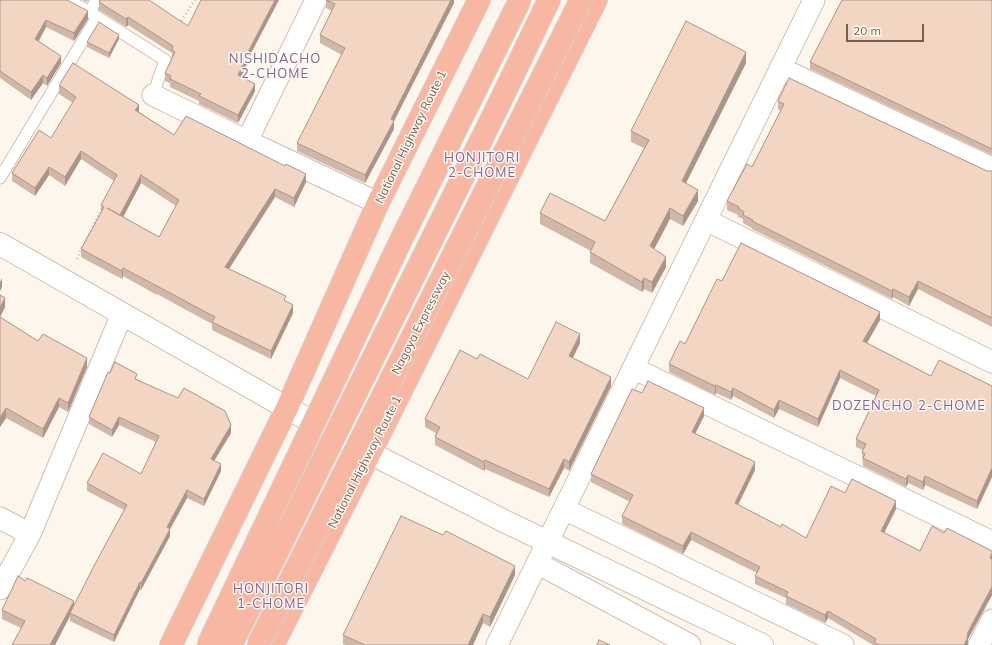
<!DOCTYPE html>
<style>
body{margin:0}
#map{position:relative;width:992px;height:645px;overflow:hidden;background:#fdf6ec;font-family:Mulish,sans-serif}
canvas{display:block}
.scale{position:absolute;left:846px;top:24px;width:78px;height:18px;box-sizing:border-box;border:2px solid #7a5c4d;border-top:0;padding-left:5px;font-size:12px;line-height:14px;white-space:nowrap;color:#7a5c4d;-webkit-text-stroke:3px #fffaf3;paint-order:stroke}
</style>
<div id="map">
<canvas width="992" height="645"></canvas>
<div class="scale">20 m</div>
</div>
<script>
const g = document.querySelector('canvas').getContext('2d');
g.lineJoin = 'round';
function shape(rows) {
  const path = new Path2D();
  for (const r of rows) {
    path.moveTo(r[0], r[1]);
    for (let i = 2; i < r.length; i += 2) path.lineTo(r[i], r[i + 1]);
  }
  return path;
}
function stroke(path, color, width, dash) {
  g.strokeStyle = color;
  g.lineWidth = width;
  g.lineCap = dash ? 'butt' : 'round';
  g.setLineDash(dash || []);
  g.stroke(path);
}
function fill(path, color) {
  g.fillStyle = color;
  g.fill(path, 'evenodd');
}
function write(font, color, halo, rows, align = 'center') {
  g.font = font + ' Mulish,sans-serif';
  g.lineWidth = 3;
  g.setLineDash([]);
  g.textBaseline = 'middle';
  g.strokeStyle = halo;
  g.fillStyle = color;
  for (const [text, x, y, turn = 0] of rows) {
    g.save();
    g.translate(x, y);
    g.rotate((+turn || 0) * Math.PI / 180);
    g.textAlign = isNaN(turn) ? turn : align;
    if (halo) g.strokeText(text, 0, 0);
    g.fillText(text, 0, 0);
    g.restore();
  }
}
const path = shape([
 [179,24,195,0],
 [87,238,102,208],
 [77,259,82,247]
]);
const lane = shape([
 [67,0,90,12],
 [97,17,165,60,153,95],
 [0,178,97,17,90,12,96,0]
]);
const street = shape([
 [316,0,247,141,378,203],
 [780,68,992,168],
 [153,95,247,141],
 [706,220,992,362],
 [633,368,992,542],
 [564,509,843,645],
 [0,518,30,534],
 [537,563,690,645],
 [0,589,30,534,122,314],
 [497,645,814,0],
 [979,645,992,620]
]);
const secondary = shape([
 [0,244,287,408,370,453,506,522,762,645]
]);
const highway = shape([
 [499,104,549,0],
 [171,645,287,408,378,203,479,0],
 [273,645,370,453,596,0]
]);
const highwayBridge = shape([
 [208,645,402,238,520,0],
 [231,645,499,104],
 [258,645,581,0]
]);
const wall = shape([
 [0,0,88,19,74,41,46,27,39,41,61,63,47,86,43,83,31,100,0,78],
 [82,0,88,0,87,2],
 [326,0,454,0,454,3,394,121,394,129,365,183,297,151,297,143,342,55,320,43,320,35,332,11,326,8],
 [992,0,992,155,810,69,810,62],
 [99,2,188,26,247,61,247,64,241,77,255,91,238,123,199,104,199,101,170,87,170,83,165,81,165,73,172,58,172,53,128,25,126,27,99,10],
 [119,39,109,58,87,47,87,42],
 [746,63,686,183,698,201,683,226,670,219,654,249,666,267,652,293,644,289,642,292,590,263,590,252,591,251,540,224,540,213,605,221,644,148,631,142,631,131],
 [59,85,139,112,174,135,306,182,294,207,275,197,229,269,286,301,293,313,271,359,212,330,212,324,157,294,157,295,123,276,122,279,81,257,81,249,101,212,101,205,114,181,81,159,65,186,49,175,35,196,12,181,12,173,51,138,73,103,59,94],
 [141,183,176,206,159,237,123,217],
 [778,101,987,171,992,171,992,327,918,289,909,306,893,297,892,299,752,229,752,228,743,223,743,219,738,217,738,215,727,210,727,201,752,167,781,111,778,109],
 [722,281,880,320,867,343,931,376,992,386,992,477,977,509,925,485,923,490,908,483,906,487,863,466,862,452,863,450,856,447,856,439,876,396,840,378,818,427,779,409,774,418,733,396,731,400,716,393,715,395,669,372,669,364,685,344],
 [0,295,5,307,0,317,38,341,87,367,68,412,59,407,43,438,6,418,0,427],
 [580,343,573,358,611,386,569,471,564,468,549,497,485,469,484,471,435,445,435,437,436,433,425,427,425,419,528,379],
 [110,373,137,380,231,433,214,461,221,471,204,506,187,498,170,529,170,536,141,590,140,589,114,642,70,621,70,616,55,645,12,645,21,628,2,619,2,610,25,581,74,606,124,510,87,491,87,483,141,474,156,442,119,425,112,437,89,424,89,417],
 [642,393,704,416,695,434,755,470,738,505,781,527,806,538,845,493,896,509,884,533,920,551,944,533,992,551,992,595,985,608,968,639,968,645,873,645,828,618,825,623,786,604,786,598,755,584,755,576,757,573,691,540,683,554,622,524,622,516,630,502,591,482,591,474],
 [515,575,490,627,483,623,473,645,345,645,343,644,343,635]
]);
const shadedWall = shape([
 [275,0,279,0,247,61,247,64,238,83,238,75,246,56],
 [451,0,454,0,454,3,394,121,394,129,365,183,365,175,391,119],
 [88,11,88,19,74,41,74,33],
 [128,17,128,25,126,27,126,19],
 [46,20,46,27,35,47,35,39],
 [119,35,119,39,109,58,109,53],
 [746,52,746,63,682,191,682,181],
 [61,56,61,63,47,86,47,78],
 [43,75,43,83,31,100,31,92],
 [255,84,255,91,238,123,238,115],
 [139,105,139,113,135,110],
 [81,151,81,159,65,186,65,177],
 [49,167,49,175,35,196,35,188],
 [306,174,306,182,294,207,294,198],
 [141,175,141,183,120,223,120,215],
 [275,189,275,197,225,275,225,267],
 [698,190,698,201,683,226,683,216],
 [670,208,670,219,650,257,650,246],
 [666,257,666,267,652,293,652,282],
 [123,268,123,276,122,279,122,271],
 [2,278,2,287,0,291,0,282],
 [644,278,644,289,642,292,642,282],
 [918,281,918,289,909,306,909,297],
 [893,289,893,297,892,299,892,291],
 [5,298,5,307,0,317,0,308],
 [293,305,293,313,271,359,271,351],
 [880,312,880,320,863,350,863,341],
 [580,334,580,343,569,365,569,356],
 [87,358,87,367,68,412,68,403],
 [840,370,840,378,818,427,818,419],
 [611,377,611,386,569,471,569,462],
 [716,385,716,393,715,395,715,386],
 [733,388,733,396,731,400,731,392],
 [59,398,59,407,43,438,43,429],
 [779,400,779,409,774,418,774,410],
 [6,408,6,418,0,427,0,418],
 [704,408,704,416,692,440,692,432],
 [119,417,119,425,112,437,112,430],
 [231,425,231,433,211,466,211,459],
 [564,459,564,468,549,497,549,489],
 [485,460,485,469,484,471,484,462],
 [755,462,755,470,735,511,735,503],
 [221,464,221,471,204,506,204,499],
 [992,468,992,477,977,509,977,501],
 [908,475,908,483,906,487,906,479],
 [925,476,925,485,923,490,923,482],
 [187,490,187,498,167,535,167,527],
 [896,501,896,509,881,539,881,531],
 [170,529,170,536,141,590,141,583],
 [691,532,691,540,683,554,683,546],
 [992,553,992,561,990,558],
 [515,566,515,575,490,627,490,617],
 [140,582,140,589,114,642,114,635],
 [992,587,992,595,985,608,968,639,968,645,964,645,968,632],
 [74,601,74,610,70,613,70,616,55,645,50,645],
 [828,611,828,618,825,623,825,615],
 [483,614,483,623,473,645,468,645]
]);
const building = shape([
 [0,0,67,0,88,11,74,33,46,20,35,39,61,56,47,78,43,75,31,92,0,71,0,0],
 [100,0,149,0,188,26,201,0,275,0,246,56,247,57,238,75,255,84,238,115,199,96,201,94,170,79,171,76,165,73,175,52,172,50,173,46,128,17,126,19,99,2,100,0],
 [326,0,451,0,391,119,394,121,365,175,297,143,345,48,320,35,335,4,326,0],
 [842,0,992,0,992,149,810,62,842,0],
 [686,21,746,52,682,181,698,190,683,216,670,208,650,246,666,257,652,282,644,278,642,282,590,252,595,242,540,213,550,193,605,221,649,140,631,131,686,21],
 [99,22,119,35,109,53,87,42,99,22],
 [73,63,139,105,135,110,174,135,186,116,285,166,286,164,306,174,294,198,275,189,225,267,286,296,284,300,293,305,271,351,212,322,215,317,157,286,123,268,122,271,81,249,104,207,101,205,117,175,81,151,65,177,49,167,35,188,12,173,39,130,51,138,76,97,59,85,73,63],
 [141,175,179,200,159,237,107,208,120,215,141,175],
 [789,78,987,171,992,171,992,318,918,281,909,297,893,289,892,291,752,221,753,220,743,215,744,212,738,208,739,207,727,201,747,164,752,167,784,104,778,101,789,78],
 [741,243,880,312,863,341,931,376,939,360,992,386,992,468,977,501,925,476,923,482,908,475,906,479,863,458,865,454,862,452,866,444,856,439,879,390,840,370,818,419,779,400,774,410,733,388,731,392,716,385,715,386,669,364,680,341,685,344,717,279,722,281,741,243],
 [0,295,5,298,0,308,0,295],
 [0,317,38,341,43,334,87,358,68,403,59,398,43,429,6,408,0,418,0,317],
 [556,322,580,334,569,356,611,377,569,462,564,459,549,489,485,460,484,462,435,437,440,427,425,419,460,350,477,359,480,354,528,379,556,322],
 [115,362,137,374,135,379,178,398,184,388,225,411,231,425,211,459,221,464,204,499,187,490,167,527,170,529,141,583,140,582,114,635,70,613,95,564,127,505,87,483,103,453,141,474,159,436,119,417,112,430,89,417,108,372,110,373,115,362],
 [648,381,704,408,692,432,755,462,735,503,781,527,782,524,806,538,831,486,845,493,852,479,896,501,881,531,920,551,932,526,944,533,947,528,992,551,992,553,990,558,992,559,992,587,985,600,968,632,967,639,964,645,879,645,874,642,876,639,828,611,825,615,786,596,788,592,755,576,760,567,691,532,683,546,622,516,633,495,591,474,632,389,642,393,648,381],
 [401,516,443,535,446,531,515,566,490,617,483,614,468,645,365,645,343,635,401,516],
 [18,576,25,581,27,578,74,601,50,645,12,645,25,621,2,610,18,576],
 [599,640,610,645,597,645,599,640]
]);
const streetNames = [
 ["National Highway Route 1",411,137,-64],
 ["Nagoya Expressway",421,323,-63],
 ["National Highway Route 1",365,462,-63]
];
const neighbourhoodNames = [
 ["NISHIDACHO",275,59],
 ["2-CHOME",275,74],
 ["HONJITORI",482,158],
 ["2-CHOME",482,173],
 ["DOZENCHO 2-CHOME",909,406],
 ["HONJITORI",271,589],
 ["1-CHOME",271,604]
];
stroke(lane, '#d1beb0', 13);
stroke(street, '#d1beb0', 23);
stroke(secondary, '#d6c0b0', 24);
stroke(highway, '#dad1cd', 24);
stroke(path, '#d9b8a5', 2.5, [1, 3]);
stroke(lane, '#fff', 11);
stroke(street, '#fff', 21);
stroke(secondary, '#fff', 22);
stroke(highway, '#f7b7a3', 22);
stroke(highwayBridge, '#dad1cd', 24, []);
stroke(highwayBridge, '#f7b7a3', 22);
fill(wall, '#d1b7a8');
fill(shadedWall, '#aa9588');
fill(building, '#f3d5c3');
stroke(building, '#aa9588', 1);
write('12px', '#7a5c4d', '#fffaf3', streetNames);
g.letterSpacing = '1px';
write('13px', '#846695', '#fffaf3', neighbourhoodNames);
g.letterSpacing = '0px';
</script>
